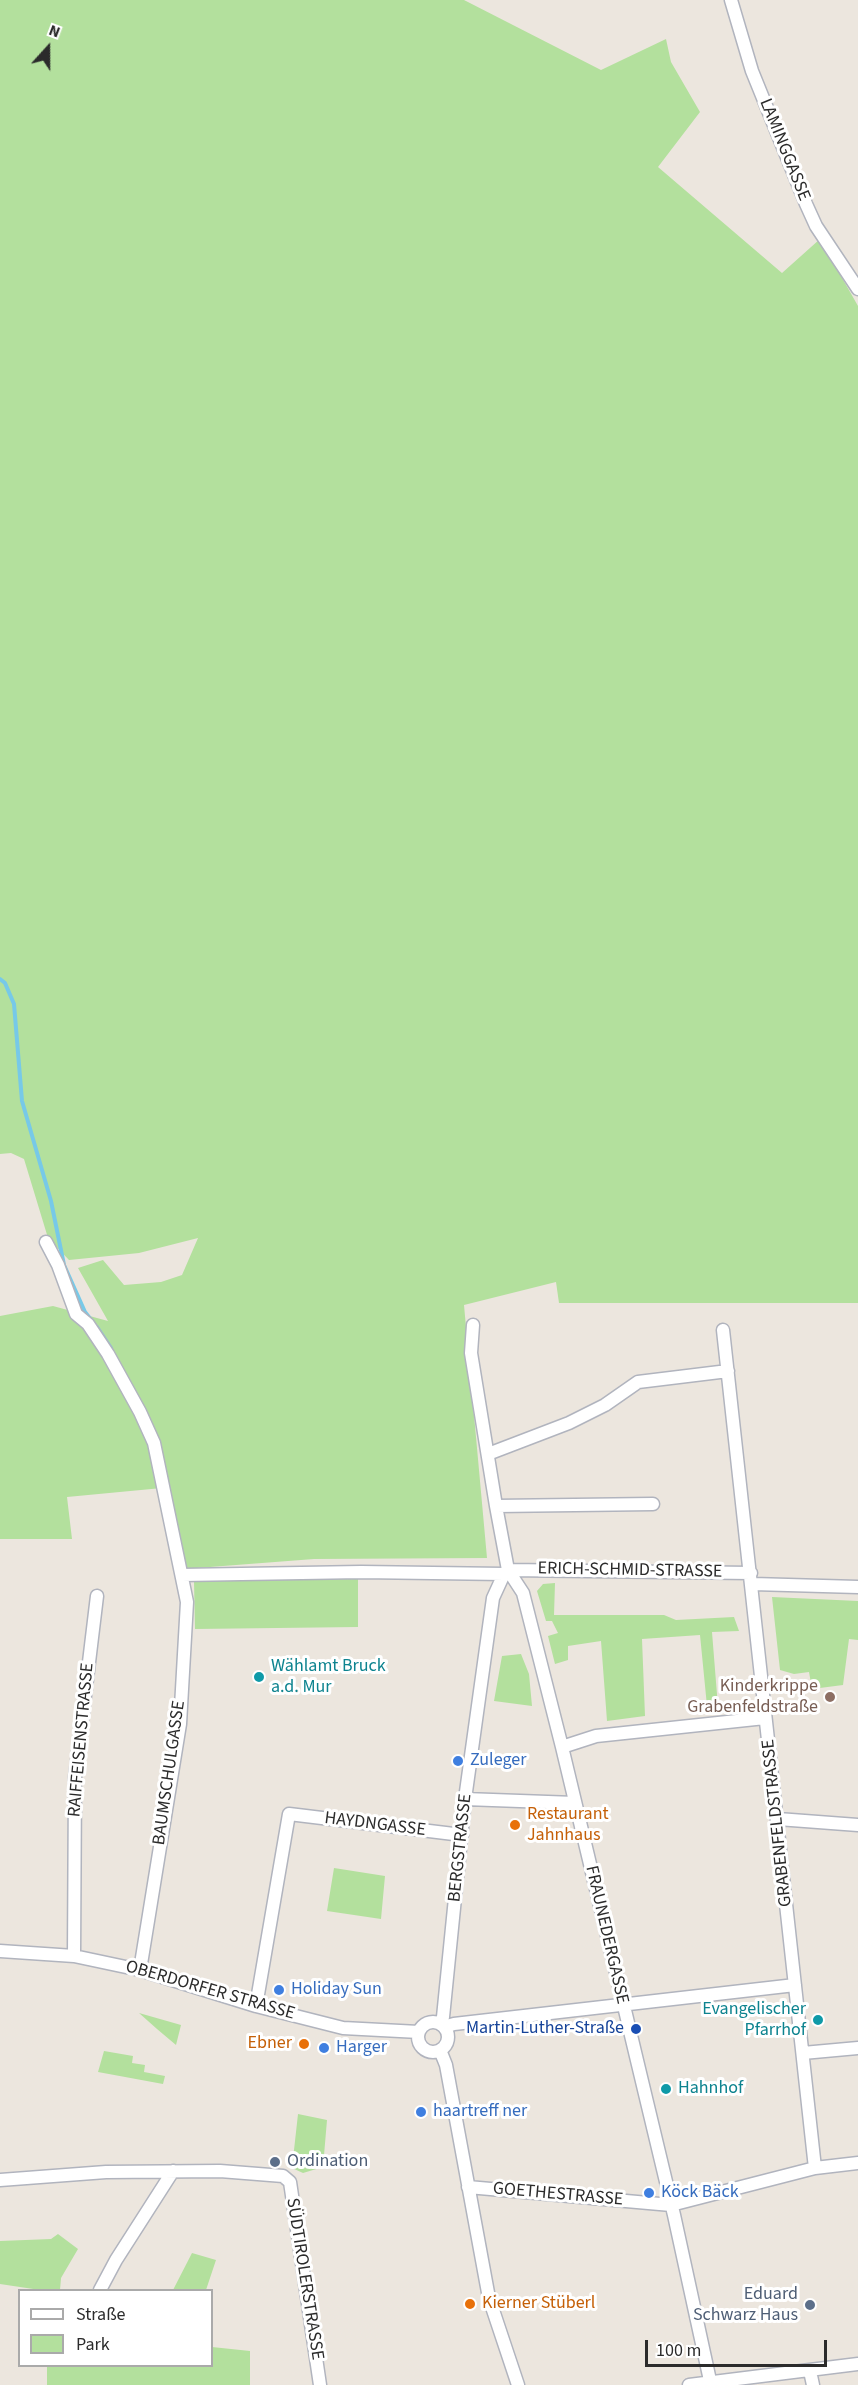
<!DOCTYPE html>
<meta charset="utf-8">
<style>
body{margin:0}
#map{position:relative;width:858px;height:2385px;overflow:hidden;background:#ece6de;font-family:"Source Sans 3",sans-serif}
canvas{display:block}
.legend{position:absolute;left:18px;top:2289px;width:195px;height:78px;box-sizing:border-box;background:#fff;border:2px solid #aaa;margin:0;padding:8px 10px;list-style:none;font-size:18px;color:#2b2b2b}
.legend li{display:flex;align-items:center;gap:12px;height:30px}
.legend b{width:30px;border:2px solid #aaa}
.north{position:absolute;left:18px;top:18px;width:60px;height:60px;-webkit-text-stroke:4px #fff;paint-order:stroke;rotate:21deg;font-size:16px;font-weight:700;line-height:24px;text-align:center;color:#2b2b2b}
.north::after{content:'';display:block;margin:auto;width:21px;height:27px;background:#2b2b2b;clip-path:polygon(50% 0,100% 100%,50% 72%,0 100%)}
.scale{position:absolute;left:645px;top:2340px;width:182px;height:27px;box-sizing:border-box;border:3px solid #2b2b2b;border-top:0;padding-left:8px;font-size:18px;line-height:21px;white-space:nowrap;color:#2b2b2b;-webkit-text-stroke:4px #fff;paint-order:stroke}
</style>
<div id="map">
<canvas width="858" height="2385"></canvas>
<ul class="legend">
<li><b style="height:8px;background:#fff"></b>Straße</li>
<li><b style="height:16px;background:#b3e09d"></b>Park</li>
</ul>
<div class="north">N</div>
<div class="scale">100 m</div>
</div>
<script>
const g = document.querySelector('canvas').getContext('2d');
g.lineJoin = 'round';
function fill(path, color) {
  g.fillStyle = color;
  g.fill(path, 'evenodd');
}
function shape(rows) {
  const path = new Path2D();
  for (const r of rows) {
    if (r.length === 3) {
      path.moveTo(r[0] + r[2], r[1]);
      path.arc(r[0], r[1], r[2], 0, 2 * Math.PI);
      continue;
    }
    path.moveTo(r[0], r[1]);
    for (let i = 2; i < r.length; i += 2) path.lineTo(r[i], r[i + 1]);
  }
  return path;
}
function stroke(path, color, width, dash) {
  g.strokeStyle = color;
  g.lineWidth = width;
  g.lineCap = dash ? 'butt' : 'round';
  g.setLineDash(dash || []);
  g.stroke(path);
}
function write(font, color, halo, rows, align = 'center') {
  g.font = font + ' "Source Sans 3",sans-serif';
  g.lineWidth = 6;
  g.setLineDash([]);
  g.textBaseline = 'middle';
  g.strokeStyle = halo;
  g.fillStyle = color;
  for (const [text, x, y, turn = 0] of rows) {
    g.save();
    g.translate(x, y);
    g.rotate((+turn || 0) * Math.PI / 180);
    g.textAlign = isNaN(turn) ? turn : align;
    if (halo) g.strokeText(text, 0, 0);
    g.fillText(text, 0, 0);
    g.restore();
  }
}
const green = shape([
 [0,0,464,0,601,70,666,39,671,62,700,112,658,167,782,273,820,239,858,306,858,1303,559,1303,556,1282,464,1305,487,1558,314,1559,184,1569,162,1488,67,1497,72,1539,0,1539,0,1316,53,1306,108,1321,78,1268,103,1260,124,1285,161,1282,182,1275,198,1238,139,1253,69,1260,48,1238,24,1159,11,1153,0,1154],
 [358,1579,358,1627,195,1629,194,1581],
 [555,1583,554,1615,664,1615,676,1620,734,1617,739,1631,712,1632,718,1707,707,1706,700,1635,642,1639,645,1716,607,1721,601,1641,568,1646,568,1660,555,1664,548,1636,558,1633,552,1621,546,1621,537,1591,543,1584],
 [772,1597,858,1601,858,1640,849,1639,843,1685,812,1689,809,1672,794,1674,780,1670],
 [521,1654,529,1674,532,1706,494,1701,502,1656],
 [334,1868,385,1876,381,1919,327,1911],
 [139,2013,181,2025,176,2045,157,2029],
 [104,2051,133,2056,132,2063,145,2065,144,2072,165,2076,163,2084,98,2072],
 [298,2114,327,2120,323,2167,303,2173,292,2168],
 [58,2234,78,2249,61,2278,60,2290,40,2290,0,2284,0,2241,51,2239],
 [192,2253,216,2260,206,2290,173,2290],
 [212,2347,250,2351,250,2385,47,2385,47,2366,212,2366]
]);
const stream = shape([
 [0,979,5,983,14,1004,22,1101,51,1201,64,1265,85,1312,92,1321],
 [97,1327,111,1348]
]);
const minor = shape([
 [731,0,752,71,806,204,816,226,858,289],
 [46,1242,58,1265,76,1314,88,1324,108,1354,140,1412,154,1443,187,1602,180,1724,140,1970],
 [473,1325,471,1353,496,1506,508,1570,523,1593,562,1747,674,2215,711,2385],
 [723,1330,815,2168],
 [488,1454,569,1423,605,1405,638,1382,728,1371],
 [496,1506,653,1504],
 [508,1570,751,1573],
 [182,1575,361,1572,504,1574],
 [753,1584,858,1587],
 [562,1747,596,1736,765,1718],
 [465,1799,575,1803],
 [778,1819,858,1825],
 [0,1951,74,1956,140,1970,256,2006,343,2028,419,2032],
 [74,1956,75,1778,97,1596],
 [256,2006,289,1814,462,1835],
 [433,2037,15],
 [440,2024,443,2017,465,1799,493,1598,504,1574,508,1570],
 [444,2027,454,2024,795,1985],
 [440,2050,446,2065,489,2298,518,2385],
 [803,2053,858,2048],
 [0,2180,106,2172,220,2171,283,2176,290,2182,320,2385],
 [468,2187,671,2205,815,2168,858,2163],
 [100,2290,116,2260,173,2171],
 [810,2371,813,2385],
 [689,2385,858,2364]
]);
const markers = [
 [259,1677,6,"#0f9aa8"],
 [830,1697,6,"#8d6e63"],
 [458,1761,6,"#3f7fe0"],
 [515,1825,6,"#e8710a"],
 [279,1990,6,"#3f7fe0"],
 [818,2020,6,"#0f9aa8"],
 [636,2029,6,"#1a4fb4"],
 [304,2044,6,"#e8710a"],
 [324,2048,6,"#3f7fe0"],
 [666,2089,6,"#0f9aa8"],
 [421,2112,6,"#3f7fe0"],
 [275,2162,6,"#5c6f8a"],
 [649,2193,6,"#3f7fe0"],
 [470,2304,6,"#e8710a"],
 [810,2305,6,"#5c6f8a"]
];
const streetNames = [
 ["LAMINGGASSE",784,150,68],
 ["ERICH-SCHMID-STRASSE",630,1571,1],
 ["RAIFFEISENSTRASSE",82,1740,-85],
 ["BAUMSCHULGASSE",170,1773,-82],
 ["GRABENFELDSTRASSE",778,1823,-96],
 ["HAYDNGASSE",375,1825,7],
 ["BERGSTRASSE",461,1848,-84],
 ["FRAUNEDERGASSE",606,1935,77],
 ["OBERDORFER STRASSE",210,1991,16],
 ["GOETHESTRASSE",558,2195,5],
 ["SÜDTIROLERSTRASSE",304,2279,81]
];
const cultureNames = [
 ["Wählamt Bruck",271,1667],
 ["a.d. Mur",271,1688],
 ["Evangelischer",806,2010,"right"],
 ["Pfarrhof",806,2031,"right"],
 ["Hahnhof",678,2089]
];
const educationNames = [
 ["Kinderkrippe",818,1687],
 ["Grabenfeldstraße",818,1708]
];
const shopNames = [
 ["Zuleger",470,1761],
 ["Holiday Sun",291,1990],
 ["Harger",336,2048],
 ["haartreff ner",433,2112],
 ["Köck Bäck",661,2193]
];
const foodNames = [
 ["Restaurant",527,1815],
 ["Jahnhaus",527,1836],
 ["Ebner",292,2044,"right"],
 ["Kierner Stüberl",482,2304]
];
const transitNames = [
 ["Martin-Luther-Straße",624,2029]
];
const serviceNames = [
 ["Ordination",287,2162],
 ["Eduard",798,2295,"right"],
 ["Schwarz Haus",798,2316,"right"]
];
fill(green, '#b3e09d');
stroke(stream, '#77c9e8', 4);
stroke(minor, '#b1b4be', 15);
stroke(minor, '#fff', 12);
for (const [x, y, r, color] of markers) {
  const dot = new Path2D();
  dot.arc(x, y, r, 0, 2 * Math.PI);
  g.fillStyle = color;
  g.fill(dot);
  stroke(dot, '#fff', 2);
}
write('18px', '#2b2b2b', '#fff', streetNames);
write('18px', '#0d838f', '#fff', cultureNames, 'left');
write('18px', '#785e54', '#fff', educationNames, 'right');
write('18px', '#366cbe', '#fff', shopNames, 'left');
write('18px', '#c56008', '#fff', foodNames, 'left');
write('18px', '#164399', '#fff', transitNames, 'right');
write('18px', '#4e5e75', '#fff', serviceNames, 'left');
</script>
